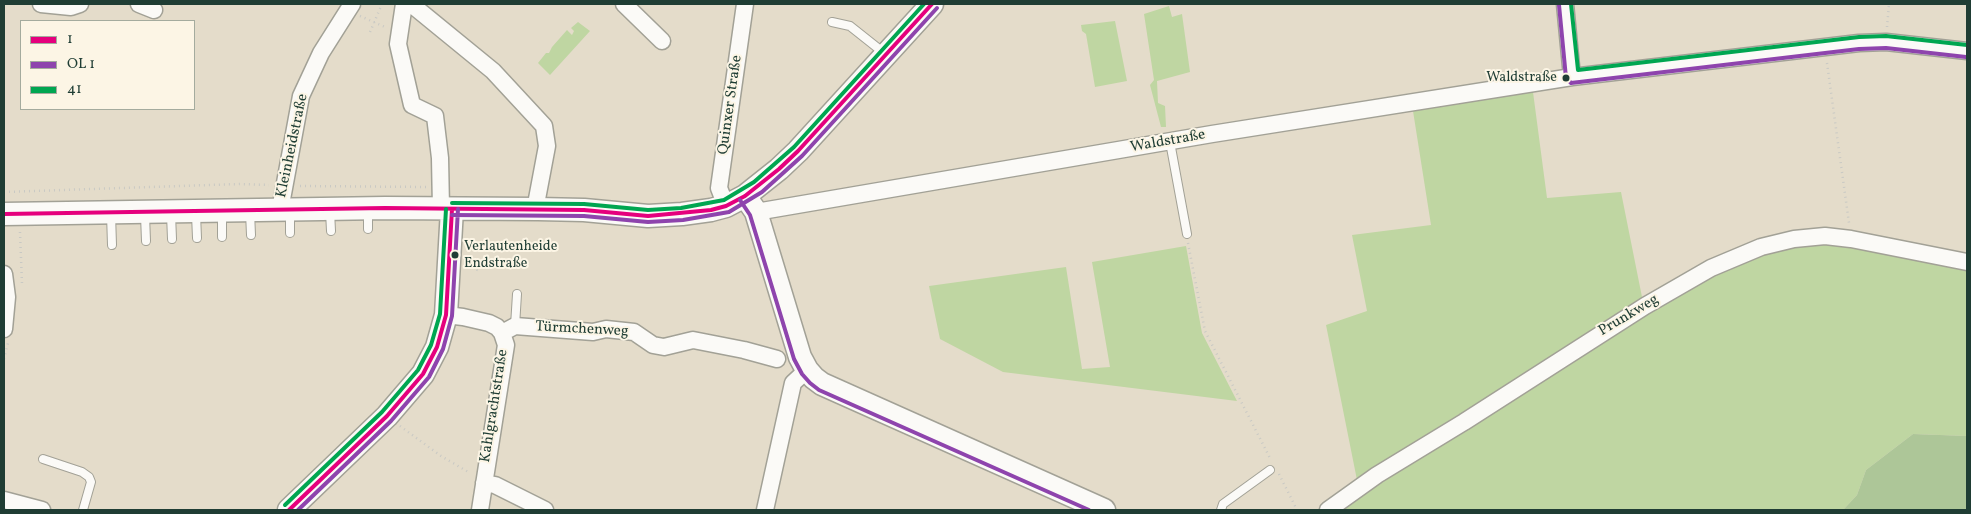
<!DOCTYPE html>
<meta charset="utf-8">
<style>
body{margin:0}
#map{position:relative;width:1971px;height:514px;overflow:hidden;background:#e4dcca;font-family:Vollkorn,serif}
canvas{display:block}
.frame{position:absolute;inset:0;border:5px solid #1f3d34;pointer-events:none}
.legend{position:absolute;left:20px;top:20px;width:175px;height:90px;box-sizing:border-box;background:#fcf5e5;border:1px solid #a4ab9e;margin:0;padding:6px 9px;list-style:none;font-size:15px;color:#1f3d34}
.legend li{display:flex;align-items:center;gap:10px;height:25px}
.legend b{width:25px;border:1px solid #a4ab9e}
</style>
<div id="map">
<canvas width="1971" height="514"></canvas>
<div class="frame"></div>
<ul class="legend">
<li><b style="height:6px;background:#e5007d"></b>1</li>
<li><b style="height:6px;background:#8e44ad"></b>OL 1</li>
<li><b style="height:6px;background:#00a651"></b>41</li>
</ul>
</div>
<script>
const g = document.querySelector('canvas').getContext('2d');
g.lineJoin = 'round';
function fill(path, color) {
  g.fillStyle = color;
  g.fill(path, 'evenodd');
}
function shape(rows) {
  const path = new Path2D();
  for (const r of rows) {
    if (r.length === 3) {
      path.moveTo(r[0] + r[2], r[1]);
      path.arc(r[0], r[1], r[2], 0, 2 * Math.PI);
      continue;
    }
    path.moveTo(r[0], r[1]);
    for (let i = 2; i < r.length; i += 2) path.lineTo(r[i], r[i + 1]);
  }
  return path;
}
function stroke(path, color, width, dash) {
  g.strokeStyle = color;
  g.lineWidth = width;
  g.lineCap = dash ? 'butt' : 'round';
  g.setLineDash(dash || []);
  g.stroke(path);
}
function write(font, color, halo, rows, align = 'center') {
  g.font = font + ' Vollkorn,serif';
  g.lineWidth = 4;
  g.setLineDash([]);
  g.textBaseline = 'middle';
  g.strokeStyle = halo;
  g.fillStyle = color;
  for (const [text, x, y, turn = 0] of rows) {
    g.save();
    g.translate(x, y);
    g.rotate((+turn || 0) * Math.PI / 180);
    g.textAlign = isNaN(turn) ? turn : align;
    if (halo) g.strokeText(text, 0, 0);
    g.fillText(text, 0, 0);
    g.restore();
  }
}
const green = shape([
 [1169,6,1172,17,1182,14,1190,72,1157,81,1158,103,1165,106,1166,127,1161,127,1150,85,1154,80,1144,14],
 [1115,21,1127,81,1095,87,1086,34,1082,31,1081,25],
 [578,22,590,31,550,75,538,63,546,53,549,53,552,47,567,30,572,35,574,31,571,28],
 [1533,92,1547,198,1621,192,1643,302,1357,480,1326,325,1367,311,1352,235,1431,225,1413,111],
 [1795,244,1848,244,1967,266,1967,436,1913,434,1866,470,1857,495,1843,510,1334,510,1345,502,1359,498,1379,478,1713,273,1763,251],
 [1186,246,1202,333,1237,401,1003,372,940,339,929,286,1066,267,1082,369,1110,367,1092,262]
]);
const forest = shape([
 [1913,434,1967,436,1967,510,1843,510,1857,495,1866,470]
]);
const path = shape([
 [360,16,385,27],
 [1887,27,1889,4],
 [370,32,382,4],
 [1827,63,1849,223],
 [300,186,427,187],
 [4,192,239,184,269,185],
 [20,232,22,284],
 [1188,243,1205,331,1271,460],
 [478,267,3],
 [467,267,475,268],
 [4,359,8,343],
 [400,426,441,456,470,473],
 [1279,474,1297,510]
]);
const lane = shape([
 [832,22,850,26,884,53],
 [1170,142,1187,234],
 [330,211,331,231],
 [250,212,251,235],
 [290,212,290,233],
 [222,213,222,237],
 [111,214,112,245],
 [171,214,172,239],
 [196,214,197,238],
 [145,215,146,241],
 [368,229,368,211],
 [515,326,517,294],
 [43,459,82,472,89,477,91,482,83,510],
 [1221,510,1223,504,1270,470]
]);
const street = shape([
 [41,4,71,7,80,4],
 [139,4,154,10],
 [404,4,398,44,412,105,435,116,440,158,441,208],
 [411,4,493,71,544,126,547,146,537,199,538,209],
 [624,4,662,41],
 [1565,4,1572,77],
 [726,206,719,188,745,4],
 [280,210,301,96,321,53,352,4],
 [756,212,1212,134,1572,77,1859,43,1886,42,1967,51],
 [4,274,7,297,4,329],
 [446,315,463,317,489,323,497,327,502,333,506,345,480,510],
 [502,333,515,326,593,332,606,329,634,332,653,345,664,347,693,340,744,350,777,359],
 [484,483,495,485,545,510],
 [4,500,42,510],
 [765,510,793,383,807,370],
 [1328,510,1377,475,1464,422,1645,306,1711,268,1761,247,1794,239,1825,236,1851,239,1967,262]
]);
const secondary = shape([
 [745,196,756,212,800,357,807,370,814,378,822,384,1104,510],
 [4,214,385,208,538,209,584,210,648,216,682,214,711,210,726,206,745,196,779,169,798,151,932,4],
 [289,510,387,416,423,374,437,347,446,315,452,209]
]);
const bus1 = shape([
 [4,214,385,208,584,210,648,216,711,210,726,206,745,196,779,169,798,151,932,4],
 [289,510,387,416,423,374,437,347,446,315,452,209]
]);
const bus2 = shape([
 [1559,5,1566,78,1571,83,1859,49,1886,48,1966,57],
 [740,200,750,215,794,359,802,374,810,383,819,390,1089,510],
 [452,215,584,216,648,222,683,220,729,212,762,192,802,156,937,8],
 [298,510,391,421,429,377,443,349,452,316,458,209]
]);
const bus3 = shape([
 [1571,4,1578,70,1859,37,1886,36,1967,45],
 [452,203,584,204,648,210,681,208,724,200,754,182,794,147,924,4],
 [285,505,382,412,418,370,431,345,440,314,446,209]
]);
const markers = [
 [1566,78,4.5,"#1f3d34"],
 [455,255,4.5,"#1f3d34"]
];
const busNames = [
 ["Waldstraße",1557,78],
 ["Verlautenheide",464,247,"left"],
 ["Endstraße",464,264,"left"]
];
const streetNames = [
 ["Quinxer Straße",731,105,-82],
 ["Waldstraße",1168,142,-10],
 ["Kleinheidstraße",293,146,-78],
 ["Prunkweg",1629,316,-31],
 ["Türmchenweg",582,330,3],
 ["Kahlgrachtstraße",495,406,-81]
];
fill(green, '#bfd6a2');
fill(forest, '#adc698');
stroke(lane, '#a2a196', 10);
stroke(street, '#a2a196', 19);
stroke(secondary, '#a2a196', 25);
stroke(path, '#c9c9c4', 2.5, [1, 4]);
stroke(lane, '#fbfaf7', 8);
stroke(street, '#fbfaf7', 16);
stroke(secondary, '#fbfaf7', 22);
stroke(bus1, '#e5007d', 4);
stroke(bus2, '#8e44ad', 4);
stroke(bus3, '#00a651', 4);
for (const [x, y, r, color] of markers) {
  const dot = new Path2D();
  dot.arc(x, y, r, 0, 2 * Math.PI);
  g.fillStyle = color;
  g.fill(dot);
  stroke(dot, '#fcf5e5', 2);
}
write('14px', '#1f3d34', '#fcf5e5', busNames, 'right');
write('15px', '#1f3d34', '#fcf5e5', streetNames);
</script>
